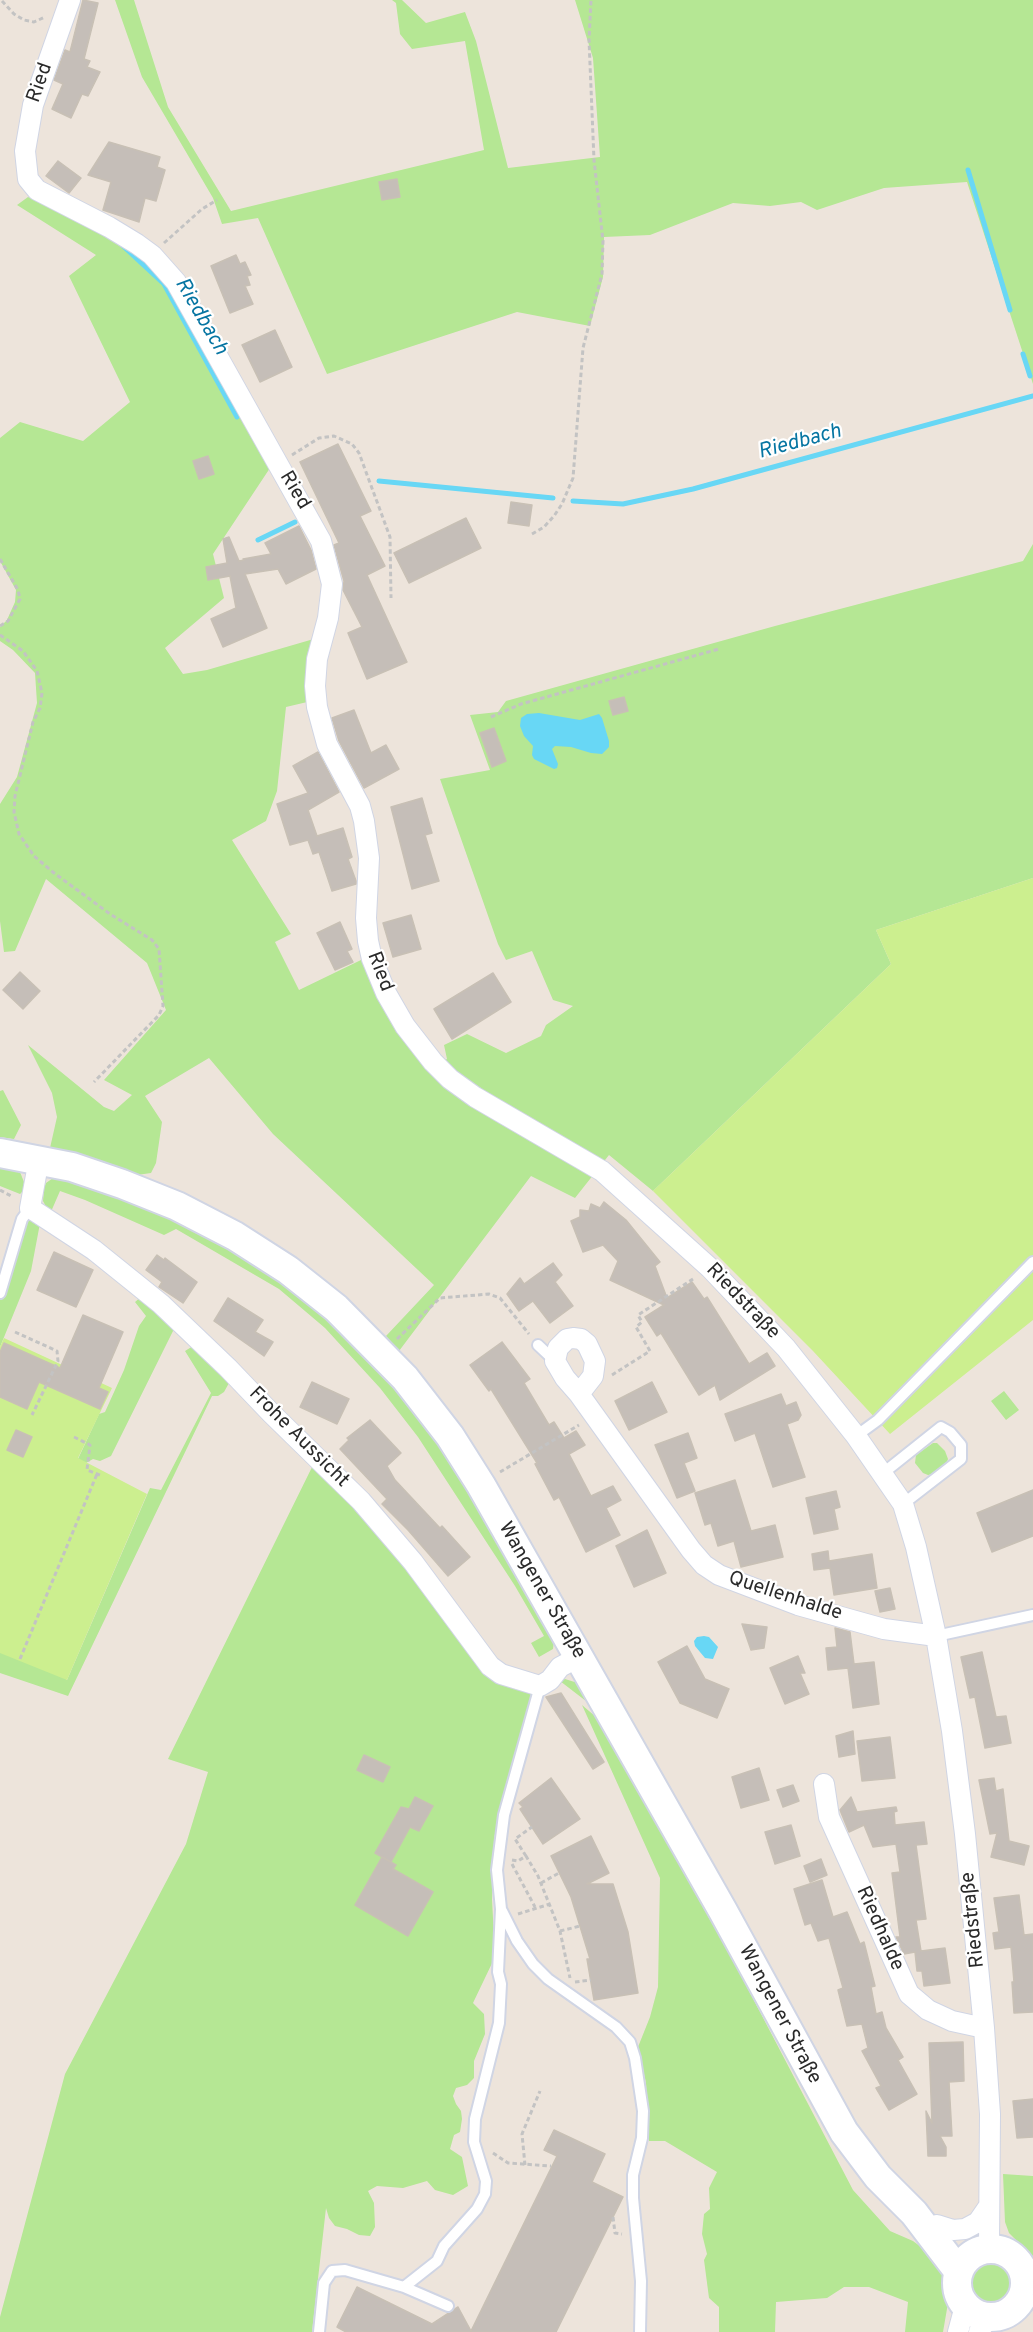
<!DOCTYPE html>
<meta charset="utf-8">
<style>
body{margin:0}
canvas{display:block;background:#ede4db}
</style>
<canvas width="1033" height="2332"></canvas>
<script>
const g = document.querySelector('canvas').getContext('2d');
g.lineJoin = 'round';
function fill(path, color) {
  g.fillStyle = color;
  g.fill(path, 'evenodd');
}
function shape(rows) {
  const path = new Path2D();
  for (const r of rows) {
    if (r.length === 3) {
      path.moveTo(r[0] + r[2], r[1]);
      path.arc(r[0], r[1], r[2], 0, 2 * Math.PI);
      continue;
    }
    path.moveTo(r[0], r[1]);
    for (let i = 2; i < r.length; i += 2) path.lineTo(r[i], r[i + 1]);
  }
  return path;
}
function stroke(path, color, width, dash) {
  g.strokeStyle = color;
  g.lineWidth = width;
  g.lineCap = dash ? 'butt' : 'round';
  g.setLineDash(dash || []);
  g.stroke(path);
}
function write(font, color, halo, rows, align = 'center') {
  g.font = font + ' Overpass,sans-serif';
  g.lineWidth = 4.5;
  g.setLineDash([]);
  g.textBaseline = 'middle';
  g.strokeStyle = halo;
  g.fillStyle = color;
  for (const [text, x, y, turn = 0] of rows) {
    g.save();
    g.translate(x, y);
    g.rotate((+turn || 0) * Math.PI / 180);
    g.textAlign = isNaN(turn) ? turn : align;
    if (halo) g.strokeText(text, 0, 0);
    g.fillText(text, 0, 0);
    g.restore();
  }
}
const green = shape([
 [115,0,134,0,168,107,231,211,484,150,465,41,412,49,400,34,396,3,392,0,402,0,426,23,465,12,476,41,508,168,600,157,593,58,575,0,1033,0,1033,384,967,182,884,188,817,210,801,202,770,206,733,203,650,235,604,237,603,277,590,326,517,312,327,374,258,218,222,224,213,198,142,77],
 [28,197,106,230,166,278,270,468,213,554,224,598,165,648,183,674,207,670,324,636,320,699,286,707,277,791,266,821,232,840,291,934,275,942,299,990,361,960,389,1018,430,1069,447,1059,444,1045,467,1034,506,1053,541,1036,546,1025,573,1006,553,1000,532,951,506,960,498,944,440,779,490,770,470,715,498,712,506,701,775,626,1023,561,1033,544,1033,878,876,930,891,964,653,1191,609,1155,575,1198,531,1176,399,1351,386,1336,434,1285,273,1134,209,1058,145,1096,162,1122,156,1163,151,1173,137,1175,85,1157,50,1148,57,1117,52,1093,28,1045,104,1107,114,1111,132,1095,104,1080,166,1010,147,963,46,879,15,951,4,952,0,921,0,804,17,777,37,703,35,673,13,650,0,641,0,627,7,620,15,602,16,590,0,561,0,438,20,422,83,441,130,402,69,276,96,255,17,205],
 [3,1090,21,1125,14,1139,0,1137,0,1091],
 [0,1163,18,1167,24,1182,23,1191,20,1194,0,1186],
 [56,1176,143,1203,257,1262,322,1311,410,1401,470,1489,554,1640,553,1649,539,1657,531,1643,544,1636,515,1586,418,1437,380,1388,325,1328,279,1289,176,1229,164,1235,85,1200,60,1191,50,1214,43,1201,44,1188,46,1183],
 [28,1211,41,1218,31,1271,0,1347,0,1293],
 [142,1296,174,1329,111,1456,100,1461,93,1459,86,1463,78,1459,99,1414,105,1412,124,1370,139,1326,146,1316,135,1302],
 [193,1346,220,1370,229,1383,224,1392,218,1396,212,1396,68,1696,0,1673,0,1626,67,1680,150,1488,161,1490,211,1393,185,1351],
 [1004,1391,1019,1410,1006,1420,991,1401],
 [933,1443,937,1443,945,1451,948,1459,945,1467,937,1473,928,1475,923,1473,915,1463,916,1455],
 [317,1457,490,1666,534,1691,502,1800,494,1839,492,1899,495,1957,473,2003,484,2014,485,2034,474,2061,474,2078,467,2085,456,2088,453,2096,456,2104,461,2111,462,2119,460,2132,454,2135,450,2149,462,2157,468,2186,453,2195,435,2190,427,2181,403,2188,377,2186,368,2191,374,2203,375,2227,370,2236,359,2235,347,2229,335,2226,329,2218,326,2208,312,2332,0,2332,0,2317,65,2074,186,1844,208,1772,168,1759],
 [565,1679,581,1684,595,1708,560,1681],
 [582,1705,596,1717,736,1966,853,2190,890,2231,913,2241,929,2253,940,2268,945,2284,948,2303,943,2332,905,2332,908,2302,869,2287,844,2287,827,2298,776,2302,775,2332,719,2332,719,2307,709,2298,704,2260,707,2254,702,2234,704,2214,710,2209,709,2188,717,2172,665,2141,649,2141,646,2083,638,2047,650,2017,658,1987,660,1878],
 [1003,2174,1033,2176,1033,2257,1009,2233,1005,2222],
 [991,2284,25]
]);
const pitch = shape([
 [1033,878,1033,1320,890,1434,813,1351,653,1191,891,964,876,930],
 [4,1338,112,1388,78,1458,147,1494,67,1680,0,1653,0,1347]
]);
const water = shape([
 [539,713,580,720,599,714,602,718,609,741,609,747,602,754,591,753,571,747,555,746,552,749,558,764,557,768,554,769,534,759,532,755,533,746,524,736,520,726,521,718,527,714],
 [704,1636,709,1637,718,1647,713,1659,705,1658,695,1646,694,1641,697,1637]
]);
const stream = shape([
 [968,170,1010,310],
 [122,245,164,284,237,417],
 [1023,354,1030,376],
 [379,481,553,498],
 [573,501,623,504,693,489,1033,396],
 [258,540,295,522]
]);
const building = shape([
 [83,0,98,3,84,59,90,61,87,67,100,72,88,96,82,94,71,118,52,109,63,84,54,80,65,50,70,52,83,0],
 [109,142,160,157,157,167,165,170,156,201,145,198,139,222,103,210,111,182,88,175,109,142],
 [58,161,81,178,69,193,46,176,58,161],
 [397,179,400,197,382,200,379,182,397,179],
 [236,255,240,264,245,262,251,275,247,276,250,285,245,286,253,304,230,313,211,266,236,255],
 [275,330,292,367,260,382,242,345,275,330],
 [338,444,371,511,360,516,385,566,367,575,407,662,367,679,348,633,362,627,343,590,344,581,334,545,339,543,300,462,338,444],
 [208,456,214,474,199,479,193,461,208,456],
 [511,502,532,505,529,526,508,523,511,502],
 [466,518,481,548,409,583,394,553,466,518],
 [299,526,311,550,316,569,286,584,278,569,245,574,267,628,223,647,211,619,236,608,230,576,208,580,206,567,227,563,223,539,229,537,239,561,244,560,243,559,271,554,265,543,299,526],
 [624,697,628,711,613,715,609,701,624,697],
 [354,710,371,753,386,745,399,769,364,788,339,741,332,718,354,710],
 [494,728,506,761,492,767,480,733,494,728],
 [318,752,339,792,308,810,317,836,343,828,352,857,348,859,356,881,356,884,332,891,319,852,313,854,308,840,290,845,277,804,308,793,293,766,318,752],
 [422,798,432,833,425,835,439,881,412,889,391,807,422,798],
 [411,915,421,949,393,957,383,923,411,915],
 [340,922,352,949,347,951,353,962,335,970,317,933,340,922],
 [20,972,40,991,23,1009,3,990,20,972],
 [493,973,511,1002,452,1039,434,1009,493,973],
 [604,1202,626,1220,660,1262,655,1266,667,1298,692,1282,704,1299,707,1297,749,1364,767,1353,775,1366,720,1400,715,1385,699,1395,661,1333,657,1336,645,1317,664,1305,610,1280,618,1261,603,1245,583,1252,571,1221,580,1217,580,1210,589,1211,591,1204,600,1208,604,1202],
 [54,1252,93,1270,76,1307,37,1290,54,1252],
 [157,1255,164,1260,165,1258,197,1282,183,1303,159,1287,162,1282,146,1270,157,1255],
 [553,1263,562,1275,555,1282,573,1306,550,1323,533,1301,519,1311,507,1294,520,1278,524,1284,553,1263],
 [228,1298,263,1320,255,1332,273,1342,264,1356,214,1321,228,1298],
 [83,1315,123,1332,99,1388,108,1392,100,1409,39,1382,27,1409,0,1397,0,1352,4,1343,60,1368,83,1315],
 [502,1342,530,1379,524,1383,549,1425,554,1422,564,1438,576,1431,585,1445,569,1454,591,1496,613,1486,621,1500,606,1508,620,1535,586,1552,559,1497,554,1500,535,1464,537,1463,491,1389,489,1391,470,1365,502,1342],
 [312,1382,349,1399,337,1424,300,1407,312,1382],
 [652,1382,667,1412,629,1430,615,1401,652,1382],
 [781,1394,786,1406,796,1402,801,1415,798,1420,787,1424,805,1477,773,1487,755,1433,735,1441,725,1414,781,1394],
 [370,1420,401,1453,387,1466,395,1480,440,1528,442,1526,470,1557,448,1576,408,1530,382,1504,387,1499,340,1449,349,1440,347,1438,370,1420],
 [16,1430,32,1437,23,1457,7,1450,16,1430],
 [688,1433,697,1458,684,1463,695,1491,677,1498,655,1445,688,1433],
 [735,1480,751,1531,775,1525,783,1557,741,1567,734,1541,718,1546,711,1523,705,1525,695,1493,735,1480],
 [1033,1490,1033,1536,992,1552,977,1513,1033,1490],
 [836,1491,840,1507,834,1509,838,1529,814,1534,806,1498,836,1491],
 [647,1530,666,1573,634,1587,616,1546,647,1530],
 [828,1551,829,1561,872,1554,877,1588,834,1595,830,1568,814,1570,812,1554,828,1551],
 [890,1588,895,1609,880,1612,875,1591,890,1588],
 [742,1624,767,1627,764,1648,751,1650,742,1624],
 [835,1628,850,1632,854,1664,874,1662,879,1704,853,1708,848,1668,828,1670,826,1648,837,1647,835,1628],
 [687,1646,705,1679,729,1689,717,1718,680,1703,658,1662,687,1646],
 [982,1652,996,1717,1006,1716,1011,1743,985,1748,975,1697,970,1698,961,1657,982,1652],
 [798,1656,805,1673,800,1673,809,1694,785,1704,770,1668,798,1656],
 [561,1693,604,1762,593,1769,546,1697,561,1693],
 [853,1731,855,1754,839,1757,836,1736,853,1731],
 [890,1737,895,1778,862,1781,857,1741,890,1737],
 [364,1755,390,1767,383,1782,357,1770,364,1755],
 [759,1768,769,1800,741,1808,732,1777,759,1768],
 [551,1778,580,1819,543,1844,520,1809,523,1807,519,1803,551,1778],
 [994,1778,996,1791,1003,1789,1009,1841,1029,1846,1024,1865,991,1857,997,1833,990,1834,979,1780,994,1778],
 [793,1785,799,1801,783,1807,777,1790,793,1785],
 [415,1797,433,1806,419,1831,410,1827,391,1862,375,1853,401,1807,409,1809,415,1797],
 [851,1797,857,1812,896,1807,897,1811,894,1812,895,1825,924,1822,927,1844,916,1845,926,1919,916,1920,921,1951,945,1948,950,1983,924,1986,922,1971,917,1971,915,1952,904,1954,896,1937,900,1937,892,1873,900,1872,896,1844,873,1847,864,1825,849,1832,840,1810,851,1797],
 [791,1825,800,1856,775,1864,765,1832,791,1825],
 [591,1836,609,1873,587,1884,613,1884,628,1932,638,1993,594,2000,587,1959,590,1959,571,1897,551,1856,591,1836],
 [382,1857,396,1865,393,1869,433,1892,408,1936,355,1905,382,1857],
 [821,1859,827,1875,810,1882,804,1866,821,1859],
 [822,1880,833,1917,847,1912,860,1944,864,1942,875,1986,871,1987,876,2014,882,2012,886,2028,903,2057,898,2060,917,2094,889,2110,876,2088,881,2086,862,2051,868,2048,862,2024,847,2026,838,1990,843,1988,829,1938,818,1941,811,1923,805,1925,794,1889,822,1880],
 [1019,1895,1024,1935,1033,1934,1033,2012,1014,2013,1012,1982,1014,1982,1011,1947,995,1949,993,1933,999,1932,994,1898,1019,1895],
 [963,2042,964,2081,949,2082,952,2136,940,2136,946,2147,946,2156,928,2156,926,2111,932,2123,929,2043,963,2042],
 [1033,2099,1033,2137,1017,2138,1013,2101,1033,2099],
 [554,2130,605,2154,592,2182,623,2197,556,2332,346,2332,337,2327,357,2287,432,2324,458,2307,471,2331,557,2156,544,2150,554,2130]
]);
const path = shape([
 [2,1,14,14,24,20,34,22,45,17],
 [164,243,202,209,217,200],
 [292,455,319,438,334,436,352,444,359,453,390,537,391,598],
 [532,534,544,527,554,516,562,504,573,478,583,348,602,274,603,241,594,160,589,40,591,0],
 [0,559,18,590,20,599,8,621,0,626],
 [0,635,23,651,37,671,42,693,40,708,33,722,15,796,14,812,19,834,34,856,54,873,110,914,152,940,159,949,163,1006,159,1015,94,1082],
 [491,717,521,704,719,649],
 [0,1190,13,1197],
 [15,1332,57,1351,58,1361,32,1415],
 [397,1339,440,1298,489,1294,500,1298,529,1334],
 [612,1375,650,1351,636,1327,642,1322,638,1315,693,1279],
 [74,1437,90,1445,87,1470,102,1476],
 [500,1472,579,1425],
 [20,1659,97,1474],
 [526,1856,515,1839,532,1827],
 [512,1860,518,1861,526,1856,538,1876,560,1931,570,1978],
 [512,1864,535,1907],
 [541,1883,559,1873],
 [518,1914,550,1904],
 [560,1931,580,1926],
 [575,1982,591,1980],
 [493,2153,508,2163,551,2166],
 [525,2165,522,2134,540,2091],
 [613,2217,615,2233,622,2234]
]);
const service = shape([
 [0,1293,22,1219,30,1208],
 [538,1345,555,1361],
 [856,1436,878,1420,1033,1262],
 [882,1474,941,1427,950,1432,961,1445,961,1459,903,1504],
 [936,1636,1033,1615],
 [502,1911,517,1941,533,1964,548,1979,616,2027,630,2042,635,2058,643,2111,642,2138,633,2175,633,2198,641,2281,640,2332],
 [404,2287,437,2261,444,2246,477,2209,485,2194,486,2181,474,2142,475,2119,499,2023,501,1984,498,1972,501,1909,497,1870,504,1815,540,1686],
 [319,2332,324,2283,332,2271,345,2270,404,2287,448,2306]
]);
const minor = shape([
 [70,0,33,105,25,151,28,179,37,190,109,227,137,244,152,255,176,282,321,541,332,584,328,618,317,659,315,686,317,707,327,744,360,806,364,821,369,858,366,918,368,941,372,959,386,993,405,1026,433,1062,450,1079,475,1097,602,1171,710,1268,786,1348,856,1436,903,1504,916,1547,936,1636,952,1731,965,1834,984,2028,990,2114,989,2249],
 [39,1159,30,1208,94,1250,135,1283,161,1304,228,1368,271,1413,361,1501,413,1562,490,1666,501,1674,540,1686,550,1680,560,1667,579,1657],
 [579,1394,565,1378,555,1361,558,1348,567,1339,573,1338,581,1339,587,1344,595,1361,593,1376,579,1394,691,1550,704,1565,719,1575,798,1605,884,1629,936,1636],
 [824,1784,829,1817,909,1994,928,2010,952,2021,984,2028],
 [937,2225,953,2230,965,2229,978,2222,989,2206],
 [958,2332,965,2306],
 [979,2332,988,2317]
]);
const secondary = shape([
 [0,1153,72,1167,122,1184,177,1206,235,1236,288,1270,336,1308,405,1378,450,1436,481,1485,723,1911,844,2132,878,2177,914,2213,959,2272],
 [991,2283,34]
]);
const streetNames = [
 ["Ried",41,83,-71],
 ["Ried",294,491,59],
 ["Ried",379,972,69],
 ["Riedstraße",742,1302,46],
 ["Frohe Aussicht",298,1438,45],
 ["Wangener Straße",541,1591,60],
 ["Quellenhalde",785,1597,18],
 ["Riedstraße",974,1920,-96],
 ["Riedhalde",879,1929,66],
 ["Wangener Straße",779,2015,62]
];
const waterNames = [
 ["Riedbach",200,317,60],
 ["Riedbach",800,443,-15]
];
fill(green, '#b5e794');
fill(pitch, '#ccef8f');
fill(water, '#68d7f5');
stroke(stream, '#68d7f5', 5);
fill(building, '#c5beb8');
stroke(building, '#c8c0b5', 1.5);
stroke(service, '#d0d5e4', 14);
stroke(minor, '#d0d5e4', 22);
stroke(secondary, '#d0d5e4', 32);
stroke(path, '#c3c3c3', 3, [4.5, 3]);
stroke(service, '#fff', 10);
stroke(minor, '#fff', 20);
stroke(secondary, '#fff', 28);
write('20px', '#2a2a2a', '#fff', streetNames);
write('italic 21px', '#0675a2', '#fff', waterNames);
</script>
